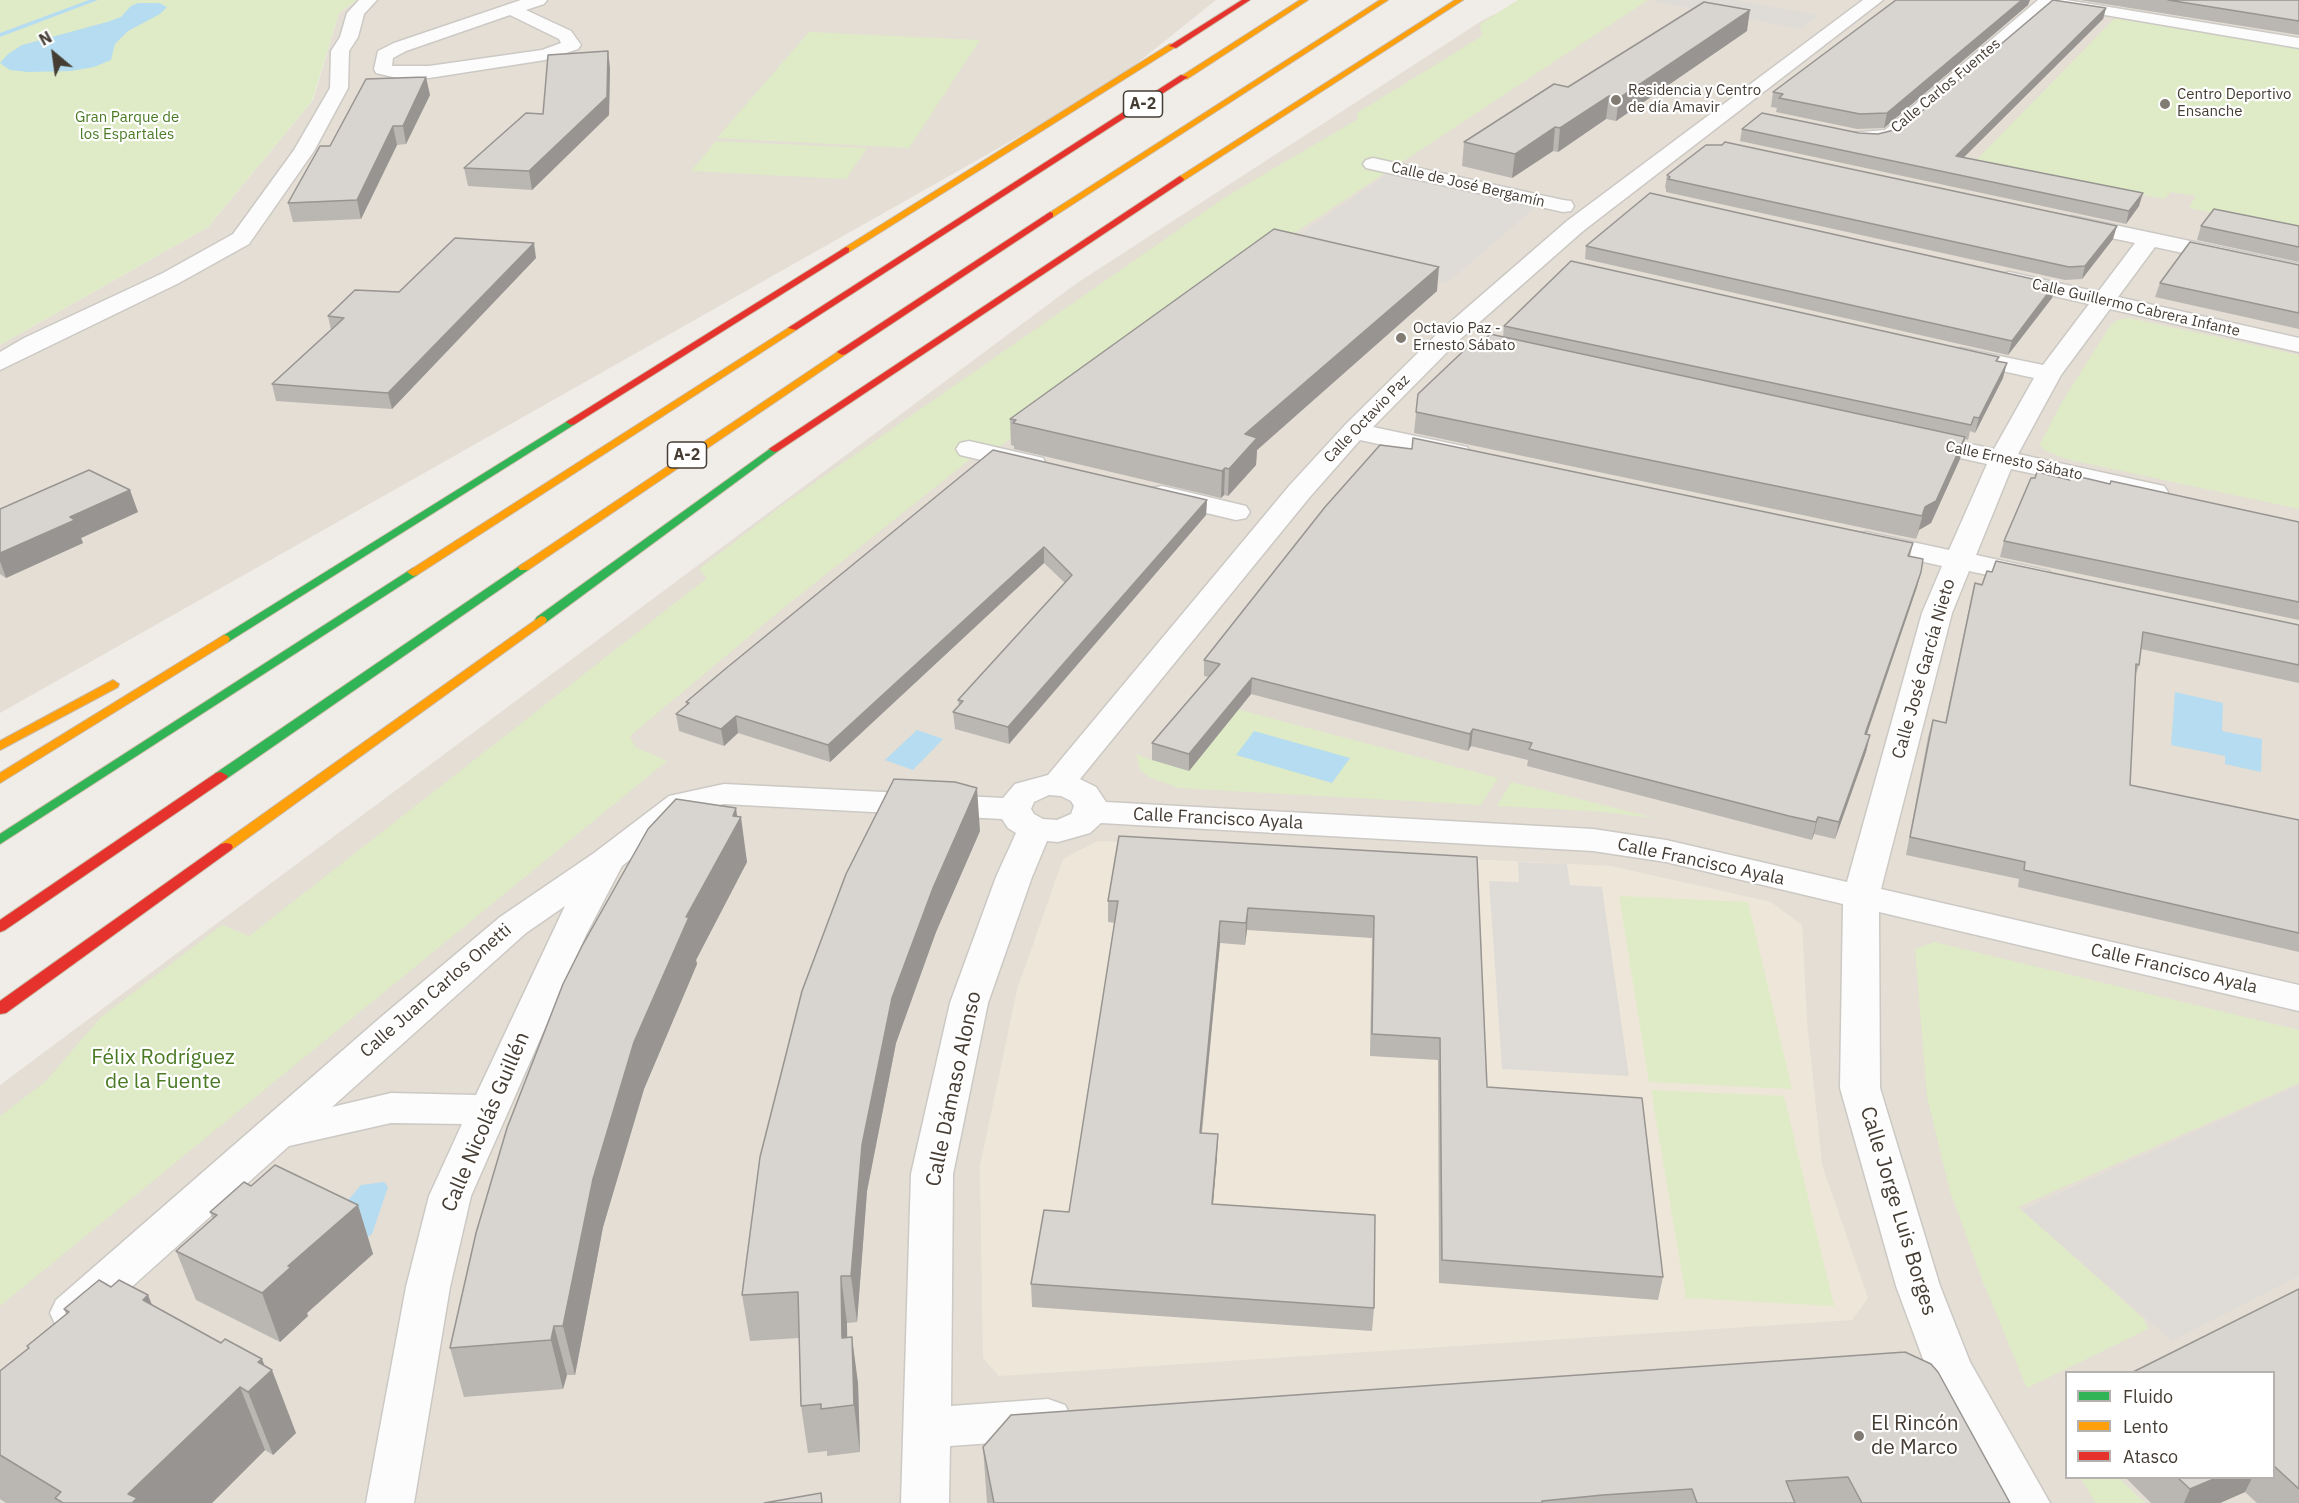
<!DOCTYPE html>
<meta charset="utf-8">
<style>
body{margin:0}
#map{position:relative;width:2299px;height:1503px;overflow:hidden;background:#f0ede8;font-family:"IBM Plex Sans",sans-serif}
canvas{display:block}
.legend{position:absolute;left:2065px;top:1371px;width:210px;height:108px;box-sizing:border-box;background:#fff;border:2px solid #b5b1ae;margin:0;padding:8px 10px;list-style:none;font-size:18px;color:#453d34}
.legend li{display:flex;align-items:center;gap:12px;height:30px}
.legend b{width:30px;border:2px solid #b5b1ae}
.north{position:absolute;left:24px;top:24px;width:60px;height:60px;-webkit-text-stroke:4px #fff;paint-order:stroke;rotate:331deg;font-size:16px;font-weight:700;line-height:24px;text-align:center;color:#453d34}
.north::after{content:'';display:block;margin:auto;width:21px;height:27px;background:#453d34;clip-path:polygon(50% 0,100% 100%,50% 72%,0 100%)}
</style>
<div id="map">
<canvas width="2299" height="1503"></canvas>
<ul class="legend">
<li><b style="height:8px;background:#30b455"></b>Fluido</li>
<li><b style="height:8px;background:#ff9f0a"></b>Lento</li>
<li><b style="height:8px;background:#e5322d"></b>Atasco</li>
</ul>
<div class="north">N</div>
</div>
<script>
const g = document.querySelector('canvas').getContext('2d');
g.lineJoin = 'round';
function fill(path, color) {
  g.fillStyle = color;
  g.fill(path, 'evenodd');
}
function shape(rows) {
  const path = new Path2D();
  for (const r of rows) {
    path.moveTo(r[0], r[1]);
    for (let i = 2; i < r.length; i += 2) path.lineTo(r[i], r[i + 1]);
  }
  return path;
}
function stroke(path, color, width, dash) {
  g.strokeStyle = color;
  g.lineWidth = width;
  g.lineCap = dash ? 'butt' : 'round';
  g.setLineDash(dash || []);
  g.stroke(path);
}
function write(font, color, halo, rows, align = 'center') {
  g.font = font + ' "IBM Plex Sans",sans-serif';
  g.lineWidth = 4.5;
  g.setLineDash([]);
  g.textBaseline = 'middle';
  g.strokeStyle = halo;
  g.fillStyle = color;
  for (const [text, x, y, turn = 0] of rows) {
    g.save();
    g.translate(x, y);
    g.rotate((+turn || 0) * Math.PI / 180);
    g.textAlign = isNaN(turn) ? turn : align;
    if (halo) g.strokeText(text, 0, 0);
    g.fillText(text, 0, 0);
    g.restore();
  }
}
const residential = shape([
 [357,0,1216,0,1110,85,0,713,0,345,208,227,313,100,339,13],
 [1523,0,2299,0,2299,1503,0,1503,0,1085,1077,283,1483,20],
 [2066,1372,2274,1372,2274,1478,2066,1478]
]);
const education = shape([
 [1098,841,1611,866,1771,902,1802,925,1807,1022,1822,1165,1868,1298,1852,1320,999,1376,983,1358,980,1166,1017,990,1063,859]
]);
const green = shape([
 [0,0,357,0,339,13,312,101,208,227,0,345],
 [1518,0,1648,0,1267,251,998,448,973,457,781,610,630,736,635,747,667,761,0,1306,0,1116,45,1082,101,1017,222,925,249,936,707,578,699,569,784,504,1227,196,1358,119,1357,113,1482,36,1480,24],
 [2115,18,2299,48,2299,231,2189,208,2196,196,2171,192,2164,199,1976,160],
 [809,32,980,40,909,148,717,138],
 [716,141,867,148,846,179,691,171],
 [2129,318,2299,355,2299,509,2066,459,2044,450,2040,444,2062,402,2110,326,2117,320],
 [1198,699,1498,778,1481,805,1179,788,1149,777,1140,770,1136,754,1152,760],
 [1511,782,1655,818,1592,811,1497,806],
 [1619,896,1748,902,1792,1089,1649,1082],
 [1934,942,2299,1030,2299,1083,2018,1207,2144,1319,2148,1329,2027,1388,1983,1282,1950,1191,1927,1097,1915,949],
 [1651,1090,1784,1096,1834,1306,1686,1298],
 [2081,1478,2119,1478,2145,1503,2095,1503]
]);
const parking = shape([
 [1654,0,1735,0,1818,15,1801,29,1652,1],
 [1390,172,1539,204,1447,283,1282,247],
 [1518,862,1567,864,1570,885,1602,887,1629,1076,1502,1069,1489,881,1519,882],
 [2299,1085,2299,1276,2172,1341,2022,1210]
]);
const water = shape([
 [138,3,159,3,167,7,160,14,128,31,115,44,111,60,94,67,71,71,28,72,10,70,0,63,8,54,22,45,107,22,121,17,131,6],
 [2175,692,2223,703,2222,731,2262,739,2261,772,2225,764,2225,756,2171,745],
 [917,730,943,739,913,770,885,760],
 [1254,731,1350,758,1332,783,1236,755],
 [384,1182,388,1187,372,1234,365,1239,335,1216,361,1185]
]);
const stream = shape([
 [89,0,98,0,0,37,0,33,89,0]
]);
const street = shape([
 [359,0,377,0,364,14,358,37,349,51,348,88,314,151,249,244,179,283,0,370,0,352,24,338,163,273,233,234,294,150,330,88,331,51,340,37,347,13,359,0],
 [521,0,547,0,544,4,526,10,571,31,581,45,578,49,545,60,429,78,401,79,376,73,374,69,378,51,394,43,521,0],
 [510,15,559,39,561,43,542,50,429,66,392,66,393,58,406,51,510,15],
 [1863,0,1883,0,1583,231,1457,342,1373,427,1467,447,1471,453,1467,459,1458,461,1360,440,1309,498,1080,779,1096,787,1106,802,1593,829,1666,840,1847,882,1922,613,1942,566,1856,547,1852,541,1856,535,1866,532,1949,550,1987,464,1911,447,1907,441,1911,435,1920,433,1994,449,2034,378,1952,360,1949,355,1952,350,1961,348,2043,365,2089,304,2001,284,1998,279,2001,274,2009,272,2098,292,2135,243,2064,228,2061,223,2064,218,2072,216,2299,264,2299,278,2155,247,2118,297,2299,338,2299,352,2110,309,2061,375,2018,454,2164,486,2168,492,2164,498,2154,500,2011,469,1976,555,2049,571,2054,577,2049,583,2039,586,1969,571,1952,613,1881,889,2299,985,2299,1011,1879,912,1880,1088,1940,1286,1970,1362,2050,1503,2000,1503,1926,1367,1896,1286,1840,1088,1843,904,1666,862,1593,851,1101,823,1090,833,1058,842,1047,841,1032,877,988,1003,953,1174,951,1406,1048,1399,1065,1405,1072,1419,1065,1433,1048,1439,950,1446,949,1503,901,1503,911,1174,950,1003,996,877,1016,833,1008,828,1002,819,724,804,692,811,622,866,586,935,471,1196,450,1287,414,1503,366,1503,406,1287,429,1196,462,1124,391,1123,289,1146,88,1326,72,1331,56,1326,50,1313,56,1300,381,1017,500,917,594,853,669,796,724,784,1003,798,1015,784,1048,775,1289,486,1345,425,1439,332,1567,221,1863,0],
 [1049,795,1061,796,1071,801,1074,806,1071,814,1057,820,1043,819,1034,814,1031,809,1034,802,1049,795],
 [565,906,476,1095,391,1093,332,1107,526,933,565,906],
 [2038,0,2066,0,2299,38,2299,48,2052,6,1899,138,1875,144,1850,141,1847,137,1850,133,1885,130,2038,0],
 [1373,158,1563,200,1571,201,1574,206,1571,211,1563,212,1366,168,1363,164,1366,160,1373,158],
 [969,441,1043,458,1046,464,1043,470,1033,472,960,455,956,449,960,443,969,441],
 [1162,486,1246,506,1250,512,1246,518,1236,520,1152,500,1148,494,1152,488,1162,486]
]);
const fast = shape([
 [571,419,575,420,575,424,228,642,224,643,218,639,571,419],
 [774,446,778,447,778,451,545,623,537,623,535,620,537,617,774,446],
 [524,563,528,564,530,567,528,570,226,779,216,779,214,776,216,773,524,563],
 [413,568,417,569,419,572,417,575,0,844,0,834,413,568]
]);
const slow = shape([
 [1300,0,1308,0,1187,79,1180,77,1300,0],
 [1380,0,1388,0,1053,217,1046,215,1380,0],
 [1455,0,1463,0,1183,181,1176,179,1455,0],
 [1170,44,1177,46,849,252,841,250,1170,44],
 [793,325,796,326,796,330,417,575,413,576,407,572,793,325],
 [842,349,846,350,846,354,528,570,520,570,518,567,842,349],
 [541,616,545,617,547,620,545,623,231,850,221,850,219,847,221,844,541,616],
 [224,635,228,636,230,639,228,642,0,783,0,773,224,635],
 [113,680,119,684,118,687,0,750,0,741,113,680]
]);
const jam = shape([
 [1242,0,1250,0,1176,48,1169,46,1242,0],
 [1181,75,1188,77,796,330,788,328,1181,75],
 [1180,176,1184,179,1183,181,778,451,774,452,769,449,1180,176],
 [1050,212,1053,213,1053,217,846,354,842,355,837,352,1050,212],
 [846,247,849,248,849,252,575,424,571,425,566,422,846,247],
 [221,772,228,776,226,779,5,930,0,932,0,920,216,773,221,772],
 [226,843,231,844,233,847,231,850,6,1013,0,1014,0,1001,221,844,226,843]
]);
const wall = shape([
 [1896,0,2030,0,2028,5,1884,128,1857,129,1776,112,1777,108,1771,107,1773,92],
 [2080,0,2299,0,2299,35],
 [2106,8,2103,19,1964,157,2139,206,2126,224,1740,141,1742,129,1878,134,1902,128],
 [1747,31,1616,121,1606,119,1558,152,1553,151,1512,178,1462,166,1464,142,1568,87],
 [610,68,609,115,532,190,468,186,464,168],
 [430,95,406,144,397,145,361,219,293,222,288,203,330,146],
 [1667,175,2113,239,2082,279,2065,280,1666,192,1666,188,1665,188],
 [2201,226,2299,226,2299,262,2197,240],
 [1586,246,2055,284,2052,298,2008,355,1585,259],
 [536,258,392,409,276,401,272,384,331,330,328,316,399,292],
 [2299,265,2299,329,2155,297,2160,283],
 [1437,291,1257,450,1256,465,1228,496,1224,495,1221,498,1014,449,1014,446,1011,445,1010,419],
 [1504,326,1998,362,2003,378,1975,433,1970,431,1968,440,1965,439,1960,459,1931,523,1919,530,1916,539,1414,433,1418,394,1485,339,1503,337],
 [993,450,1207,500,1206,515,1009,744,955,729,953,712,959,706,958,700,1065,583,1044,563,830,762,738,733,724,746,679,731,676,714,687,706,686,702],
 [2035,478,2070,480,2110,484,2299,522,2299,620,2000,557,2004,541],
 [0,509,138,512,81,538,83,543,6,578,0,574],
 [1913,543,1910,557,1917,587,1867,734,1870,735,1866,752,1835,839,1814,834,1812,840,1785,833,1527,766,1528,760,1471,746,1468,751,1251,694,1189,771,1152,760,1152,743,1209,677,1204,676,1204,660],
 [1975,583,2299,625,2299,683,2141,649,2139,665,2135,677,2130,785,2299,820,2299,952,2018,887,2019,879,1906,855,1928,737,1933,720,1945,723,1971,599],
 [737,816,747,862,696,960,697,964,644,1089,603,1227,575,1375,567,1375,563,1389,464,1397,450,1348],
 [980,831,936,932,896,1043,867,1191,857,1322,847,1323,847,1338,858,1383,860,1452,827,1456,827,1451,808,1453,801,1406,799,1338,750,1341,742,1295],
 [1477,857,1487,1087,1663,1277,1658,1300,1439,1283,1438,1060,1370,1056,1372,938,1247,930,1245,945,1220,943,1202,1133,1217,1157,1213,1204,1374,1308,1372,1331,1032,1307,1031,1284,1069,1212,1115,923,1108,922,1108,901],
 [251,1186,358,1205,373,1254,307,1313,308,1316,280,1342,196,1300,176,1251,213,1219,210,1212],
 [111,1287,148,1295,151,1305,221,1343,265,1366,296,1433,273,1455,265,1450,212,1503,6,1503,0,1499,0,1371,28,1349,27,1346,66,1314,64,1309],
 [2299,1289,2299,1503,2257,1503,2245,1492,2220,1503,2151,1503,2126,1478,2274,1478,2274,1372],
 [1905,1352,2010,1503,987,1503,983,1447]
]);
const shadedWall = shape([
 [2022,0,2030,0,2028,5,1884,128,1887,113],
 [2106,8,2103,19,1953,168,1956,156],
 [1750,10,1747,31,1616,121,1619,98],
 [608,51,610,68,609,115,532,190,529,171],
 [426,77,430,95,406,144,403,126],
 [1609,96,1606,119,1558,152,1560,128],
 [393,126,397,145,361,219,357,200],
 [1555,127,1553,151,1512,178,1515,154],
 [2143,193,2139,206,2126,224,2129,211],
 [2117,226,2113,239,2082,279,2085,266],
 [534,243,536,258,392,409,388,393],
 [1439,267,1437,291,1257,450,1256,465,1228,496,1229,469,1245,434],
 [2055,284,2052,298,2008,355,2012,341],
 [2007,363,2003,378,1975,433,1979,418],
 [1965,437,1960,459,1931,523,1919,530,1916,539,1925,507],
 [1225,468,1224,495,1221,498,1222,471],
 [130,490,138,512,81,538,83,543,6,578,0,561,0,553,70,517],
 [1207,500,1206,515,1009,744,1008,727],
 [1044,547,1044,563,830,762,828,745],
 [1921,572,1917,587,1861,751,1865,734],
 [1252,678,1251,694,1189,771,1189,754],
 [736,716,738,733,724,746,721,729],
 [1473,729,1471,746,1468,751,1470,734],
 [1870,735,1866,752,1835,839,1839,822],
 [977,788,980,831,936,932,896,1043,867,1191,857,1322,851,1276,862,1145,892,998,933,888],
 [736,808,738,822,741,817,747,862,696,960,697,964,644,1089,603,1227,575,1375,563,1326,593,1179,634,1042,686,917],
 [1818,817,1814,834,1812,840,1816,822],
 [1248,908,1247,930,1245,945,1246,923],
 [1220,921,1220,943,1199,1156,1200,1133],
 [1218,1134,1217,1157,1211,1227,1212,1204],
 [358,1205,373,1254,307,1313,308,1316,280,1342,262,1293,288,1266],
 [841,1276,847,1323,848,1385,842,1338],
 [148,1295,174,1358,143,1300],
 [554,1326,567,1375,563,1389,551,1340],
 [852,1337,858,1383,860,1452,854,1405],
 [262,1359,268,1374,272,1370,296,1433,273,1455,248,1392,258,1362],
 [240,1387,265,1450,212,1503,132,1503,128,1494],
 [2216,1478,2252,1478,2245,1492,2220,1503,2184,1503,2190,1489]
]);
const building = shape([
 [1896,0,2022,0,1887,113,1860,114,1779,98,1783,94,1773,92,1896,0],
 [2053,0,2106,8,1956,156,2143,193,2129,211,1742,129,1762,113,1859,133,1878,134,1902,128,2053,0],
 [2168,0,2299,0,2299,21,2168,0],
 [1704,2,1750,10,1619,98,1609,96,1560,128,1555,127,1515,154,1464,142,1554,84,1568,87,1704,2],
 [608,51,607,97,529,171,464,168,526,113,543,114,548,55,608,51],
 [426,77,403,126,393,126,357,200,288,203,320,146,330,146,366,79,426,77],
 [1725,142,2117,226,2085,266,2069,267,1668,179,1670,177,1667,175,1706,145,1722,145,1725,142],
 [1650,193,2055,284,2012,341,1586,246,1650,193],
 [2214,209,2299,226,2299,247,2201,226,2214,209],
 [1274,229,1439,267,1245,434,1257,438,1229,469,1225,468,1222,471,1013,423,1016,420,1010,419,1274,229],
 [455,238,534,243,388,393,272,384,344,318,328,316,355,290,399,292,455,238],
 [2190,242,2299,265,2299,313,2160,283,2190,242],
 [1571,261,1999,357,1996,361,2007,363,1979,418,1974,417,1971,425,1504,326,1571,261],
 [1490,334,1965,437,1936,501,1925,507,1922,516,1416,412,1418,394,1475,340,1485,339,1490,334],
 [1413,438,1913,543,1908,556,1923,559,1921,572,1865,734,1870,735,1839,822,1818,817,1816,822,1789,816,1529,749,1532,743,1473,729,1470,734,1252,678,1189,754,1152,743,1220,664,1204,660,1325,507,1380,445,1412,449,1413,438],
 [993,450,1207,500,1008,727,953,712,963,701,958,700,1072,575,1044,547,828,745,736,716,721,729,676,714,689,703,686,702,724,670,993,450],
 [89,470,130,490,70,517,75,520,0,553,0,509,89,470],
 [2037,472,2070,480,2072,475,2110,484,2111,481,2299,522,2299,602,2004,541,2031,478,2035,478,2037,472],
 [1996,561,2299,625,2299,665,2143,632,2139,665,2136,664,2130,785,2299,820,2299,933,2024,870,2025,862,1910,837,1933,720,1946,723,1975,583,1982,585,1987,571,1992,572,1996,561],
 [894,779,955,782,977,788,933,888,892,998,862,1145,851,1276,841,1276,842,1338,852,1337,854,1405,821,1409,821,1404,801,1406,798,1292,742,1295,760,1157,802,991,846,874,894,779],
 [676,799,736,808,733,816,741,817,686,917,689,917,634,1042,593,1179,563,1326,554,1326,551,1340,450,1348,476,1233,507,1128,563,984,582,946,648,829,676,799],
 [1119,836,1477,857,1487,1087,1642,1098,1663,1277,1442,1260,1440,1038,1372,1034,1374,916,1248,908,1246,923,1220,921,1200,1133,1218,1134,1212,1204,1375,1215,1374,1308,1031,1284,1044,1210,1069,1212,1118,901,1108,901,1119,836],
 [275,1165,358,1205,288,1266,291,1267,262,1293,176,1251,217,1215,210,1212,244,1182,251,1186,275,1165],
 [99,1280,111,1287,119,1280,148,1295,143,1300,221,1343,225,1339,262,1359,258,1362,272,1370,248,1392,240,1387,128,1494,137,1498,132,1503,63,1503,55,1498,61,1492,0,1455,0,1371,29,1348,27,1346,69,1312,64,1309,99,1280],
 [2299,1289,2299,1489,2274,1466,2274,1372,2133,1372,2299,1289],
 [1905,1352,1931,1364,1938,1372,2010,1503,1862,1503,1848,1477,1786,1481,1795,1503,1697,1503,1692,1489,1603,1495,1542,1501,1542,1503,994,1503,983,1447,1011,1415,1905,1352],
 [2178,1478,2216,1478,2190,1489,2178,1478],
 [821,1493,822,1503,764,1503,821,1493]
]);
const markers = [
 [1616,100,6,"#817b73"],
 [2165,104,6,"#817b73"],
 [1401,338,6,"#817b73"],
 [1859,1436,6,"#817b73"]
];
const farStreetnames = [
 ["Calle Carlos Fuentes",1946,86,-40],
 ["Calle de José Bergamín",1468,185,13],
 ["Calle Guillermo Cabrera Infante",2136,308,13],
 ["Calle Octavio Paz",1367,419,-46],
 ["Calle Ernesto Sábato",2014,461,12]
];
const farPoinames = [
 ["Residencia y Centro",1628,91],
 ["de día Amavir",1628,108],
 ["Centro Deportivo",2177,95],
 ["Ensanche",2177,112],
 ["Octavio Paz -",1413,329],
 ["Ernesto Sábato",1413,346]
];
const farParknames = [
 ["Gran Parque de",127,118],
 ["los Espartales",127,135]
];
const shields = [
 [1143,104,39],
 [687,455,39]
];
const shieldNames = [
 ["A-2",1143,104],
 ["A-2",687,455]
];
const streetNames = [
 ["Calle José García Nieto",1924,669,-74],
 ["Calle Francisco Ayala",1218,819,3],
 ["Calle Francisco Ayala",1701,862,12],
 ["Calle Francisco Ayala",2174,969,13],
 ["Calle Juan Carlos Onetti",436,991,-41]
];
const nearParknames = [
 ["Félix Rodríguez",163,1058],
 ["de la Fuente",163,1082]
];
const nearStreetnames = [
 ["Calle Dámaso Alonso",954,1089,-78],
 ["Calle Nicolás Guillén",486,1122,-67],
 ["Calle Jorge Luis Borges",1898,1211,73]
];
const nearPoinames = [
 ["El Rincón",1871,1424],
 ["de Marco",1871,1448]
];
fill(residential, '#e4ded5');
fill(education, '#eee7d9');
fill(green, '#dfebc6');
fill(parking, '#dfdcd8');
fill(water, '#b5dcf0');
fill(stream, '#b5dcf0');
stroke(street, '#ccc9c4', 3);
stroke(fast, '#c9b8a2', 2);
stroke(slow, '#c9b8a2', 2);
stroke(jam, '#c9b8a2', 2);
fill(street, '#fdfcfc');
fill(fast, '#30b455');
fill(slow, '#ff9f0a');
fill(jam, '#e5322d');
fill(wall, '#bab6b2');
fill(shadedWall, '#979491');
fill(building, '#d8d4cf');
stroke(building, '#979491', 1.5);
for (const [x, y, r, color] of markers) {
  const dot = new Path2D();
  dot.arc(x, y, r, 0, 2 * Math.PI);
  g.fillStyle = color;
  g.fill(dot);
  stroke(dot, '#fff', 2);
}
write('15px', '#453d34', '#fff', farStreetnames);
write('15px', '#453d34', '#fff', farPoinames, 'left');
write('15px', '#4a7a24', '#fff', farParknames);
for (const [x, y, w] of shields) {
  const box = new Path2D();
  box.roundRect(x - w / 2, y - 13, w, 26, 4.5);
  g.fillStyle = '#fff';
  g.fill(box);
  stroke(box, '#453d34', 1.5);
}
write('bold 16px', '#453d34', null, shieldNames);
write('18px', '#453d34', '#fff', streetNames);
write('21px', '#4a7a24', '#fff', nearParknames);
write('21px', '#453d34', '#fff', nearStreetnames);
write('21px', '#453d34', '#fff', nearPoinames, 'left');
</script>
